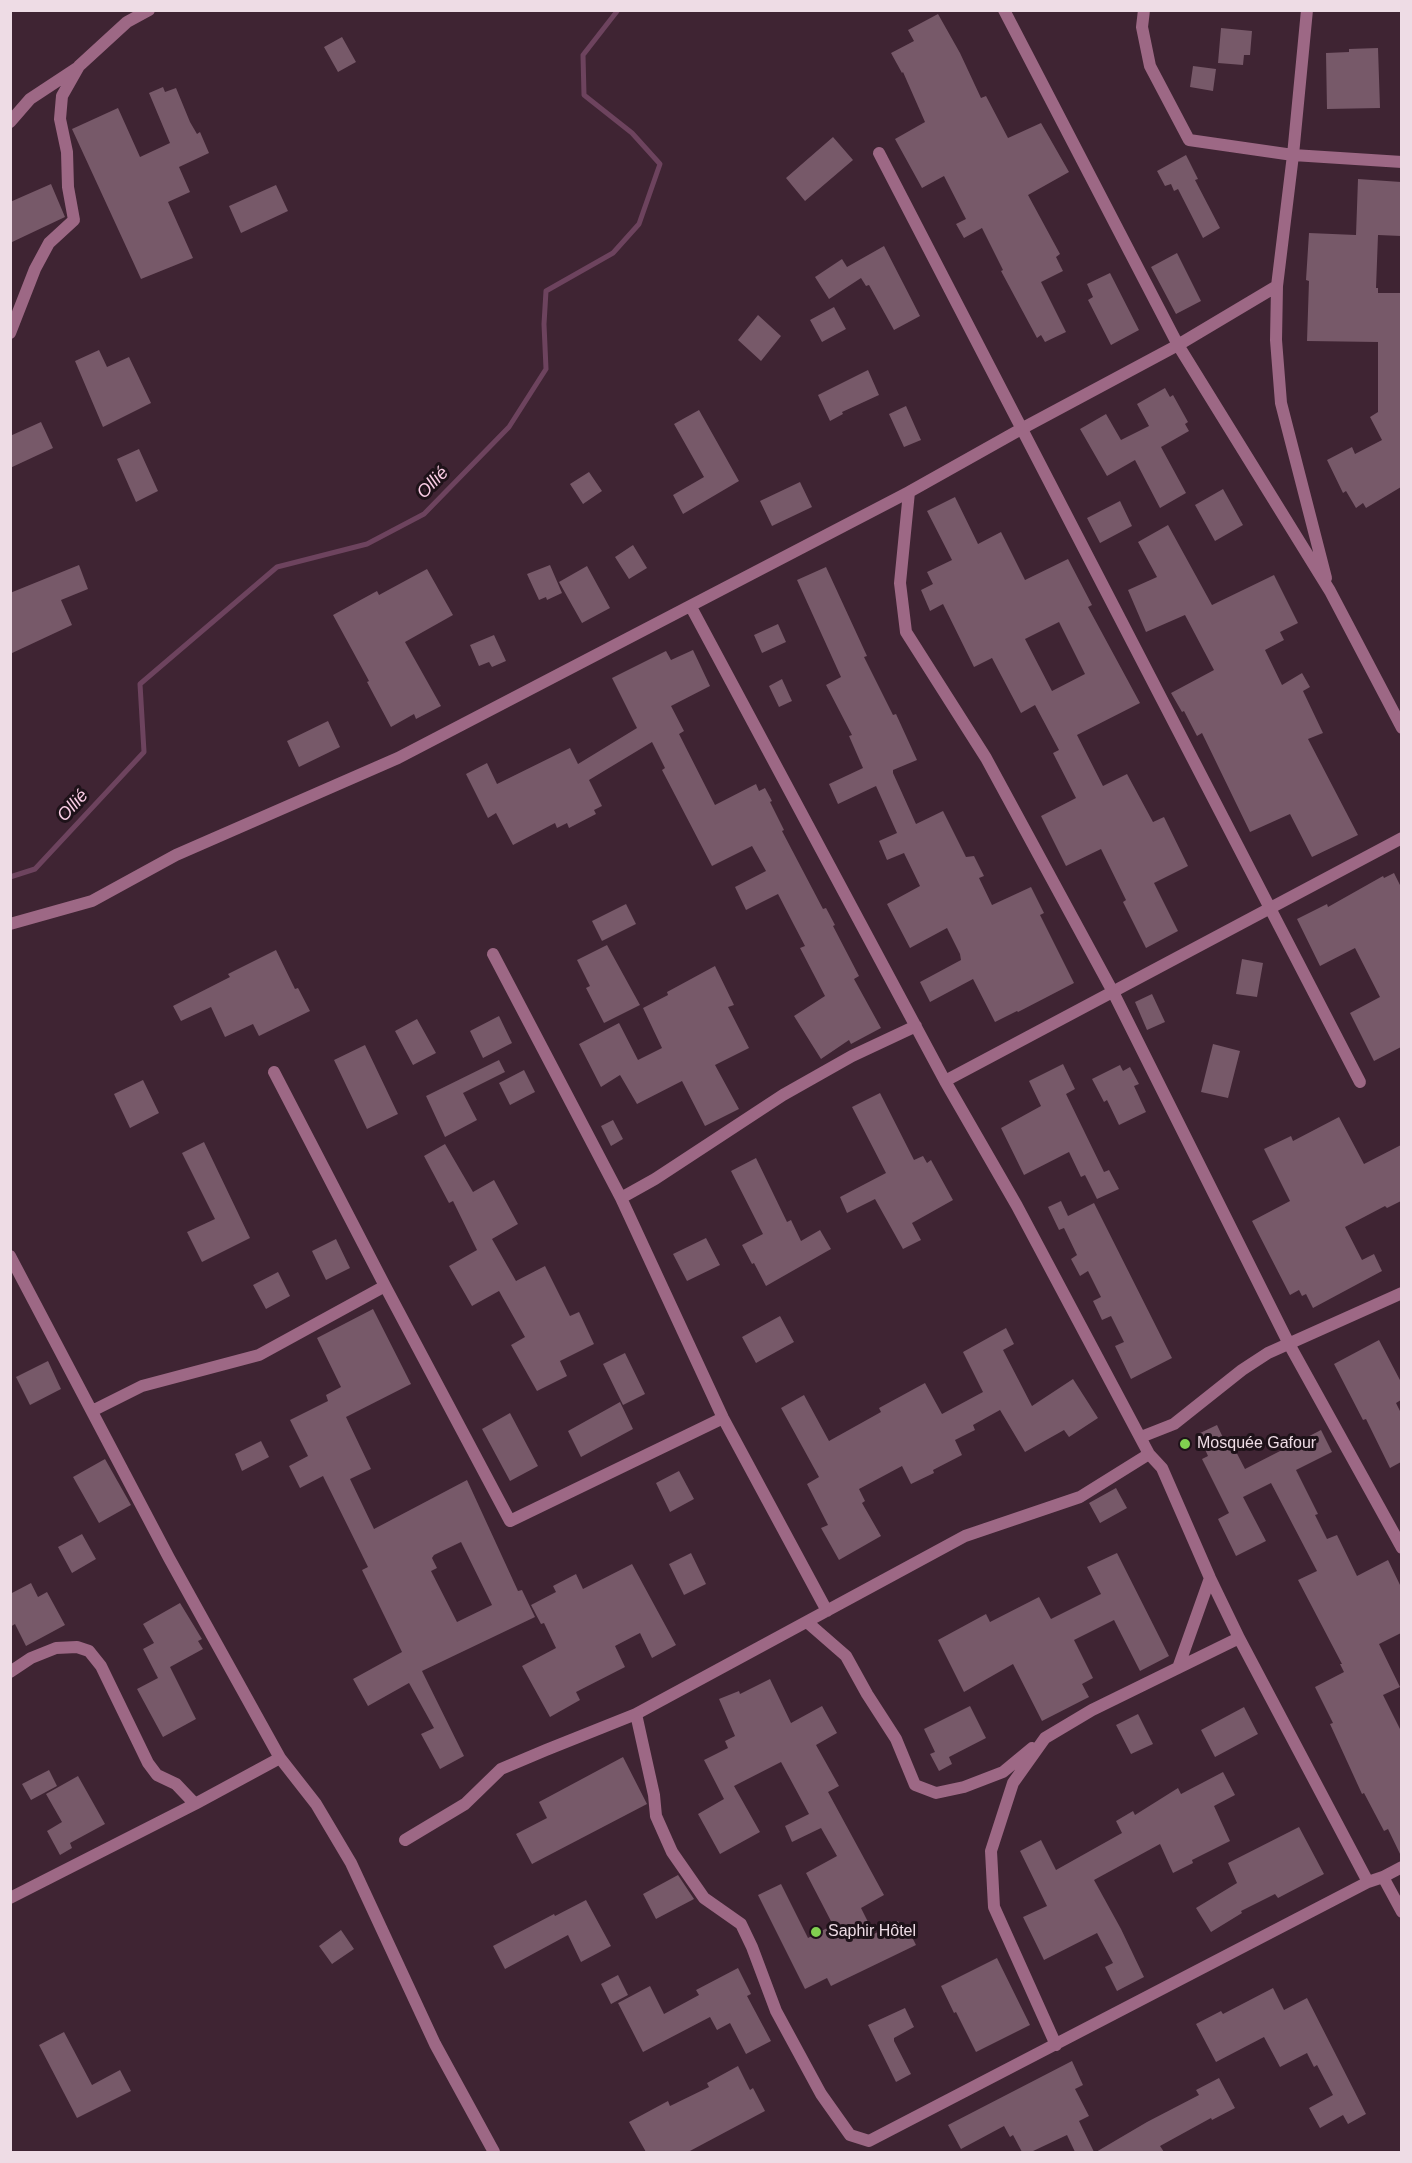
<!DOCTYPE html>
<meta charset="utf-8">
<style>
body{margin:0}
#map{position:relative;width:1412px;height:2163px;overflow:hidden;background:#3f2433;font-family:Arial,sans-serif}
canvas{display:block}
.frame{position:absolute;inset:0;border:12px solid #eedce5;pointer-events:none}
</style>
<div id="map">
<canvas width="1412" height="2163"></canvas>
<div class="frame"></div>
</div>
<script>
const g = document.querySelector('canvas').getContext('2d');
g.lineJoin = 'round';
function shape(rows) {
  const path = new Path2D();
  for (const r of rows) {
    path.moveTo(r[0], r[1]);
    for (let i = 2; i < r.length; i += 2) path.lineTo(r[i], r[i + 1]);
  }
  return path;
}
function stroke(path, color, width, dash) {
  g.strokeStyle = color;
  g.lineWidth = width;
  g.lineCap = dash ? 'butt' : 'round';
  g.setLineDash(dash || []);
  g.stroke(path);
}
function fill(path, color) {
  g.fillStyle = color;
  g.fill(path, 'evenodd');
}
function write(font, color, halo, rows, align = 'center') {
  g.font = font + ' Arial,sans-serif';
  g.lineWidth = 6;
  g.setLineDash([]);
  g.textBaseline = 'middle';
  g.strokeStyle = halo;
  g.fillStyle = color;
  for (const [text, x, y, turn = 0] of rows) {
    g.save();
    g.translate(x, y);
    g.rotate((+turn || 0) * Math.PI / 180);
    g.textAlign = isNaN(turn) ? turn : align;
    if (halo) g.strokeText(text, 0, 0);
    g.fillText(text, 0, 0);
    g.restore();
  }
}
const stream = shape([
 [10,877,35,869,144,752,140,684,277,567,367,544,424,514,509,427,546,369,544,324,546,291,613,253,639,224,660,164,632,133,584,95,583,55,618,10]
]);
const building = shape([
 [938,14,960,53,981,98,986,96,1008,138,1041,123,1069,172,1028,195,1060,254,1056,257,1063,271,1041,282,1066,332,1045,342,1041,335,1037,338,1001,271,1003,270,982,228,964,238,956,224,966,219,944,176,922,188,895,139,925,122,903,72,902,73,891,53,914,41,908,30],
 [1221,28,1252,31,1250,55,1244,55,1243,65,1218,63],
 [342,37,356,62,338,72,324,47],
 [1378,48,1380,108,1327,109,1326,53,1349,52,1349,49],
 [1193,66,1216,69,1213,91,1190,87],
 [163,87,165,92,176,88,190,122,197,134,200,132,209,153,179,167,190,192,168,202,193,258,141,279,72,129,118,108,140,157,170,143,149,93],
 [833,137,853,160,805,201,786,178],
 [1186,155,1198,179,1195,180,1220,228,1203,238,1178,189,1174,191,1171,184,1165,186,1157,171],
 [1358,179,1401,182,1401,236,1378,235,1376,288,1378,288,1378,293,1401,293,1401,487,1366,508,1363,503,1356,508,1346,491,1343,493,1327,460,1352,447,1355,454,1382,440,1370,417,1378,412,1378,342,1307,341,1309,281,1306,280,1309,233,1356,235],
 [51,184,65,217,10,243,10,202],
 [276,185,288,211,241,233,229,206],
 [884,246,920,316,894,330,869,285,866,286,861,278,829,299,815,277,842,259,847,267],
 [1177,253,1201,301,1176,314,1151,267],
 [1110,273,1139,330,1111,345,1088,300,1093,297,1087,284],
 [834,307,846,329,822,342,810,320],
 [758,315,781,336,761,361,738,340],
 [99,350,107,367,129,357,151,403,103,427,75,361],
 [868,370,879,395,842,412,843,414,830,421,818,395],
 [1165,388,1170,397,1173,395,1188,422,1185,424,1189,431,1161,447,1186,493,1160,508,1135,460,1107,476,1080,429,1106,414,1121,440,1149,426,1137,404],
 [906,406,921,440,904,447,889,414],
 [699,410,739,481,683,514,673,495,704,477,674,424],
 [41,422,53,448,10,468,10,436],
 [139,449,158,491,136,502,117,459],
 [589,472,602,491,583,504,570,484],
 [800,482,812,507,772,526,760,501],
 [1223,489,1243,525,1215,541,1195,505],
 [955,497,978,544,1001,532,1025,580,1068,559,1092,605,1088,607,1140,703,1077,735,1103,786,1127,774,1153,822,1164,817,1188,866,1154,883,1178,931,1146,948,1123,902,1126,900,1101,849,1066,866,1041,816,1076,798,1053,753,1059,750,1035,705,1021,713,992,658,974,667,943,604,930,611,921,590,933,584,927,572,952,560,927,511],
 [1059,622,1085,674,1052,691,1025,639],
 [1120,501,1132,526,1100,543,1087,518],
 [1168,525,1212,605,1274,575,1298,623,1280,632,1284,640,1265,650,1282,685,1302,673,1310,687,1303,691,1323,733,1308,739,1358,835,1312,857,1290,814,1250,832,1202,733,1197,736,1184,711,1182,712,1171,693,1214,670,1185,615,1146,632,1128,590,1157,577,1138,542],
 [633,545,647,568,629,579,615,557],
 [79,565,88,589,61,600,72,625,10,654,10,593],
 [550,565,562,593,547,600,546,597,539,600,527,574],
 [587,566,610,608,582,623,559,582],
 [826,567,867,656,864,657,893,715,896,714,917,760,893,770,893,773,916,824,943,811,966,857,974,856,984,876,979,878,992,905,1031,887,1044,913,1040,915,1074,983,1018,1012,1017,1011,995,1022,973,979,930,1002,920,982,961,960,960,954,947,928,910,948,887,904,920,886,904,853,887,860,879,841,897,833,876,786,838,804,829,784,863,768,849,736,852,735,826,685,841,677,797,580],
 [427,569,453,615,405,642,441,706,416,719,414,714,391,727,367,682,369,681,333,615,377,591,379,595],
 [778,624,786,642,762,653,754,635],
 [494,635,506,661,492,667,489,662,479,666,470,645],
 [693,650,710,686,671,706,684,731,679,734,715,805,756,784,759,791,765,788,772,801,770,802,784,830,782,831,823,909,826,908,835,925,833,926,859,976,854,979,881,1028,851,1044,849,1040,821,1059,794,1016,825,996,800,948,805,946,794,925,778,894,746,910,735,887,766,871,752,846,712,866,662,770,665,768,652,742,589,780,602,806,594,810,596,814,569,828,567,823,557,828,555,823,513,845,496,813,488,818,466,774,487,763,497,784,570,748,578,764,637,728,612,678,666,651,671,660],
 [782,679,792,701,779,707,769,686],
 [328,721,340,747,299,767,287,741],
 [1394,873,1401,887,1401,1047,1374,1061,1350,1013,1380,997,1355,948,1320,966,1297,919,1327,904,1328,907,1383,876,1384,878],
 [626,904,636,924,602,941,592,921],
 [607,945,640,1005,604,1023,586,988,590,986,577,960],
 [276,950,295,989,298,988,310,1011,259,1036,253,1024,225,1037,211,1007,181,1021,173,1006,230,977,228,974],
 [1242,959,1263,963,1257,997,1236,994],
 [715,966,734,1005,728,1007,749,1048,715,1065,739,1109,705,1126,682,1081,637,1104,620,1075,601,1087,579,1044,619,1023,638,1060,662,1048,643,1008,668,995,667,992],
 [1152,994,1165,1022,1147,1030,1135,1002],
 [499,1016,512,1043,483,1058,470,1031],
 [417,1019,436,1053,413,1065,395,1031],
 [1213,1044,1240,1051,1228,1098,1201,1092],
 [365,1045,398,1114,367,1129,334,1060],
 [499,1060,505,1072,463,1093,477,1120,445,1137,426,1096],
 [1063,1064,1075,1089,1066,1094,1104,1172,1109,1170,1119,1189,1097,1199,1085,1175,1081,1177,1069,1152,1024,1175,1001,1128,1041,1106,1029,1081],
 [1120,1065,1123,1071,1130,1067,1139,1084,1134,1086,1146,1112,1119,1125,1107,1100,1104,1102,1092,1079],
 [524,1070,535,1092,510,1105,499,1083],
 [143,1080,159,1113,130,1128,114,1094],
 [880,1093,914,1160,923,1156,927,1163,931,1160,953,1200,912,1223,921,1240,903,1249,875,1199,847,1213,840,1197,886,1173,852,1107],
 [1339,1117,1364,1164,1401,1145,1401,1201,1387,1208,1385,1206,1345,1227,1362,1260,1374,1254,1382,1271,1313,1308,1306,1294,1302,1296,1299,1290,1290,1295,1252,1221,1290,1201,1264,1149,1291,1136,1293,1141],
 [613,1120,623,1139,611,1146,601,1126],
 [204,1142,250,1238,202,1262,187,1232,215,1219,182,1153],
 [445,1144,473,1192,494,1180,518,1224,492,1239,516,1281,545,1266,570,1316,579,1312,594,1344,560,1361,567,1376,537,1391,511,1345,525,1337,499,1291,472,1306,449,1266,477,1250,453,1201,449,1203,424,1156],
 [756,1158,787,1222,791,1220,801,1241,820,1230,831,1249,766,1286,754,1263,752,1264,742,1245,763,1234,731,1171],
 [1061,1201,1068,1216,1094,1203,1172,1358,1131,1379,1115,1346,1124,1342,1111,1316,1102,1320,1093,1301,1101,1297,1088,1271,1080,1276,1071,1259,1077,1255,1064,1228,1059,1230,1048,1207],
 [706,1238,720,1265,687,1281,673,1254],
 [336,1239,350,1268,326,1280,312,1251],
 [278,1272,290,1296,266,1309,253,1285],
 [373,1309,411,1384,346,1417,371,1469,350,1479,374,1529,467,1480,518,1591,522,1590,535,1617,422,1671,464,1756,440,1769,421,1734,434,1728,409,1683,368,1706,353,1679,402,1652,362,1570,368,1567,323,1476,300,1488,289,1466,308,1456,290,1420,328,1401,326,1395,341,1387,317,1338],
 [461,1542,492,1605,457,1622,431,1571,437,1568,432,1558,434,1555],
 [780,1316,794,1342,756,1363,742,1337],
 [1006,1328,1014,1344,1003,1350,1032,1406,1073,1379,1098,1418,1069,1437,1064,1430,1025,1452,1000,1410,973,1425,975,1430,955,1440,962,1455,933,1470,934,1473,911,1484,902,1466,859,1489,865,1501,862,1503,881,1536,839,1560,821,1528,828,1525,807,1484,819,1477,781,1408,804,1395,829,1441,881,1412,879,1408,925,1383,942,1414,983,1392,963,1352],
 [1379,1340,1401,1382,1401,1400,1396,1403,1401,1413,1401,1462,1390,1468,1366,1419,1363,1420,1334,1364],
 [625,1353,645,1394,623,1405,603,1364],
 [48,1361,61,1389,30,1405,16,1377],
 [620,1402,633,1429,581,1457,568,1431],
 [510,1413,538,1466,510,1481,482,1429],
 [1217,1425,1227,1446,1232,1444,1245,1469,1321,1430,1332,1452,1296,1470,1318,1514,1315,1515,1327,1539,1337,1535,1357,1576,1388,1560,1401,1587,1401,1633,1379,1644,1400,1687,1383,1695,1401,1731,1401,1856,1388,1829,1384,1831,1364,1793,1362,1794,1330,1724,1333,1723,1315,1687,1344,1672,1340,1664,1342,1664,1298,1580,1317,1571,1271,1483,1243,1497,1266,1541,1236,1556,1218,1519,1229,1513,1202,1459,1208,1456,1198,1434],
 [261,1441,269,1457,242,1471,235,1454],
 [105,1459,131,1505,99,1523,73,1477],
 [679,1471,694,1499,670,1512,656,1483],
 [1116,1488,1127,1508,1100,1523,1089,1503],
 [82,1534,96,1559,72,1573,58,1547],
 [691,1553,706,1584,684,1595,669,1564],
 [1117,1553,1169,1656,1140,1671,1114,1620,1074,1640,1093,1678,1082,1684,1089,1697,1042,1721,1013,1664,964,1692,938,1640,986,1614,990,1622,1039,1597,1051,1619,1101,1594,1087,1567],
 [632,1564,676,1645,652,1658,640,1633,615,1646,625,1667,576,1692,580,1700,550,1717,522,1666,556,1648,544,1623,541,1624,531,1605,556,1592,553,1586,576,1574,583,1589],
 [31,1583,38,1597,47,1592,65,1625,26,1646,15,1624,10,1627,10,1594],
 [180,1603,202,1639,198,1641,203,1649,170,1667,196,1719,163,1737,137,1689,158,1678,143,1649,154,1643,143,1624],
 [770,1679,791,1723,822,1706,837,1733,816,1745,839,1786,828,1792,884,1895,861,1908,874,1934,898,1921,903,1932,908,1929,916,1945,831,1986,827,1978,805,1989,758,1895,781,1884,808,1938,833,1925,806,1873,837,1856,821,1828,792,1842,785,1826,809,1814,781,1762,734,1786,760,1832,720,1854,698,1814,724,1799,704,1760,728,1748,725,1741,735,1736,719,1699,739,1691,740,1694],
 [970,1706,986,1738,949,1757,952,1764,939,1771,930,1754,935,1752,924,1729],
 [1244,1707,1258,1734,1215,1757,1201,1730],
 [1138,1714,1153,1744,1131,1754,1116,1725],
 [623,1757,647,1804,532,1864,516,1834,547,1818,539,1802],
 [49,1770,57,1786,31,1800,22,1784],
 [1223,1772,1235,1795,1214,1806,1230,1841,1192,1860,1193,1863,1173,1873,1160,1844,1094,1880,1121,1929,1144,1977,1117,1991,1105,1967,1113,1963,1097,1933,1044,1960,1023,1917,1047,1906,1020,1851,1041,1840,1056,1870,1122,1833,1116,1821,1133,1811,1135,1815,1178,1788,1181,1794],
 [78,1776,105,1824,70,1843,72,1848,60,1855,47,1831,62,1822,46,1794],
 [1299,1827,1324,1874,1278,1898,1275,1894,1241,1911,1242,1913,1211,1932,1196,1908,1237,1883,1228,1863],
 [678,1875,694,1899,656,1919,643,1894],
 [586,1900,611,1946,581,1962,568,1935,505,1969,493,1946,554,1914,555,1916],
 [341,1930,354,1949,332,1964,319,1946],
 [997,1958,1030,2025,976,2052,956,2012,954,2013,941,1986],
 [738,1968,751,1994,747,1996,771,2041,746,2054,730,2023,717,2030,710,2017,643,2052,618,2003,650,1986,664,2014,699,1995,696,1990],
 [618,1975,628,1995,611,2004,601,1984],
 [1273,1988,1284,2010,1307,1998,1366,2114,1348,2124,1343,2115,1320,2128,1309,2108,1333,2095,1317,2065,1314,2067,1307,2053,1280,2067,1264,2037,1216,2062,1196,2024,1221,2011,1223,2014],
 [905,2008,914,2027,894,2038,894,2041,911,2074,896,2082,868,2025],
 [64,2032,92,2085,120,2070,131,2091,77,2118,39,2045],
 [1072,2061,1083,2085,1075,2089,1089,2116,1079,2121,1094,2152,1075,2152,1067,2135,1031,2152,1022,2152,1013,2135,1010,2137,1004,2126,961,2149,948,2125],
 [738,2066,750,2090,753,2088,765,2111,688,2152,646,2152,629,2122,668,2101,670,2106,709,2087,707,2083],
 [1219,2078,1235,2108,1212,2120,1211,2118,1160,2146,1164,2152,1096,2152,1147,2122,1199,2095,1196,2090]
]);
const street = shape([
 [1004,10,1178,345,1330,591,1402,728],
 [1144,10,1142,27,1150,66,1189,140,1293,155,1402,162],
 [1307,10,1293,155,1277,286,1276,340,1281,403,1326,578],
 [10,122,30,99,77,68],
 [879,153,1360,1082],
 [10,333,35,269,49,243,74,220,68,187,67,152,60,119,62,96,79,66,127,22,149,10],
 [909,492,900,583,906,632,986,758,1113,992,1289,1344,1402,1548],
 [691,607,945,1081,1017,1206,1149,1454],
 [10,924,92,901,176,855,398,758,909,492,1023,428,1178,345,1277,286],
 [493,954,621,1198,723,1418,827,1611],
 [274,1072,385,1286,510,1521,723,1418],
 [945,1081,1402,838],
 [621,1198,655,1179,783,1095,852,1056,916,1026],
 [10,1256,169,1558,280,1758,316,1804,351,1863,435,2044,494,2152],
 [92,1411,142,1386,259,1355,385,1286],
 [1141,1437,1174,1424,1242,1370,1268,1353,1402,1293],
 [807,1622,846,1656,867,1694,896,1739,915,1785,936,1793,964,1787,1003,1772,1032,1748],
 [1178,1668,1210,1578],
 [10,1672,31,1658,56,1648,77,1647,89,1651,101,1666,148,1763,157,1775,176,1784,195,1804],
 [636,1714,654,1795,656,1816,672,1852,704,1898,741,1924,752,1947,776,2011,821,2094,850,2135,869,2141,1368,1882,1383,1877,1402,1867],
 [405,1840,465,1804,501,1769,546,1750,636,1714,965,1536,1080,1497,1149,1454,1162,1468,1210,1578,1239,1638,1368,1882],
 [1383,1877,1402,1912],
 [10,1898,195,1804,280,1758],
 [1056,2045,994,1907,991,1851,1013,1783,1045,1738,1092,1710,1239,1638]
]);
const markers = [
 [1185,1444,6,"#81d050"],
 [816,1932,6,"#81d050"]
];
const poiNames = [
 ["Mosquée Gafour",1197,1444],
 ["Saphir Hôtel",828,1932]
];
const waterNames = [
 ["Ollié",433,483,-46],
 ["Ollié",73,806,-47]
];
stroke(stream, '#6d435e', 5);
fill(building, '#775969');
stroke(street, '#9d6885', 12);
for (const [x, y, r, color] of markers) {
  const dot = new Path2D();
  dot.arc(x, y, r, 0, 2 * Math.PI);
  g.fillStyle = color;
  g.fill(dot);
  stroke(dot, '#1e1219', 2);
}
write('16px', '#eedce5', '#1e1219', poiNames, 'left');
write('italic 18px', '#fbcee6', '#1e1219', waterNames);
</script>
